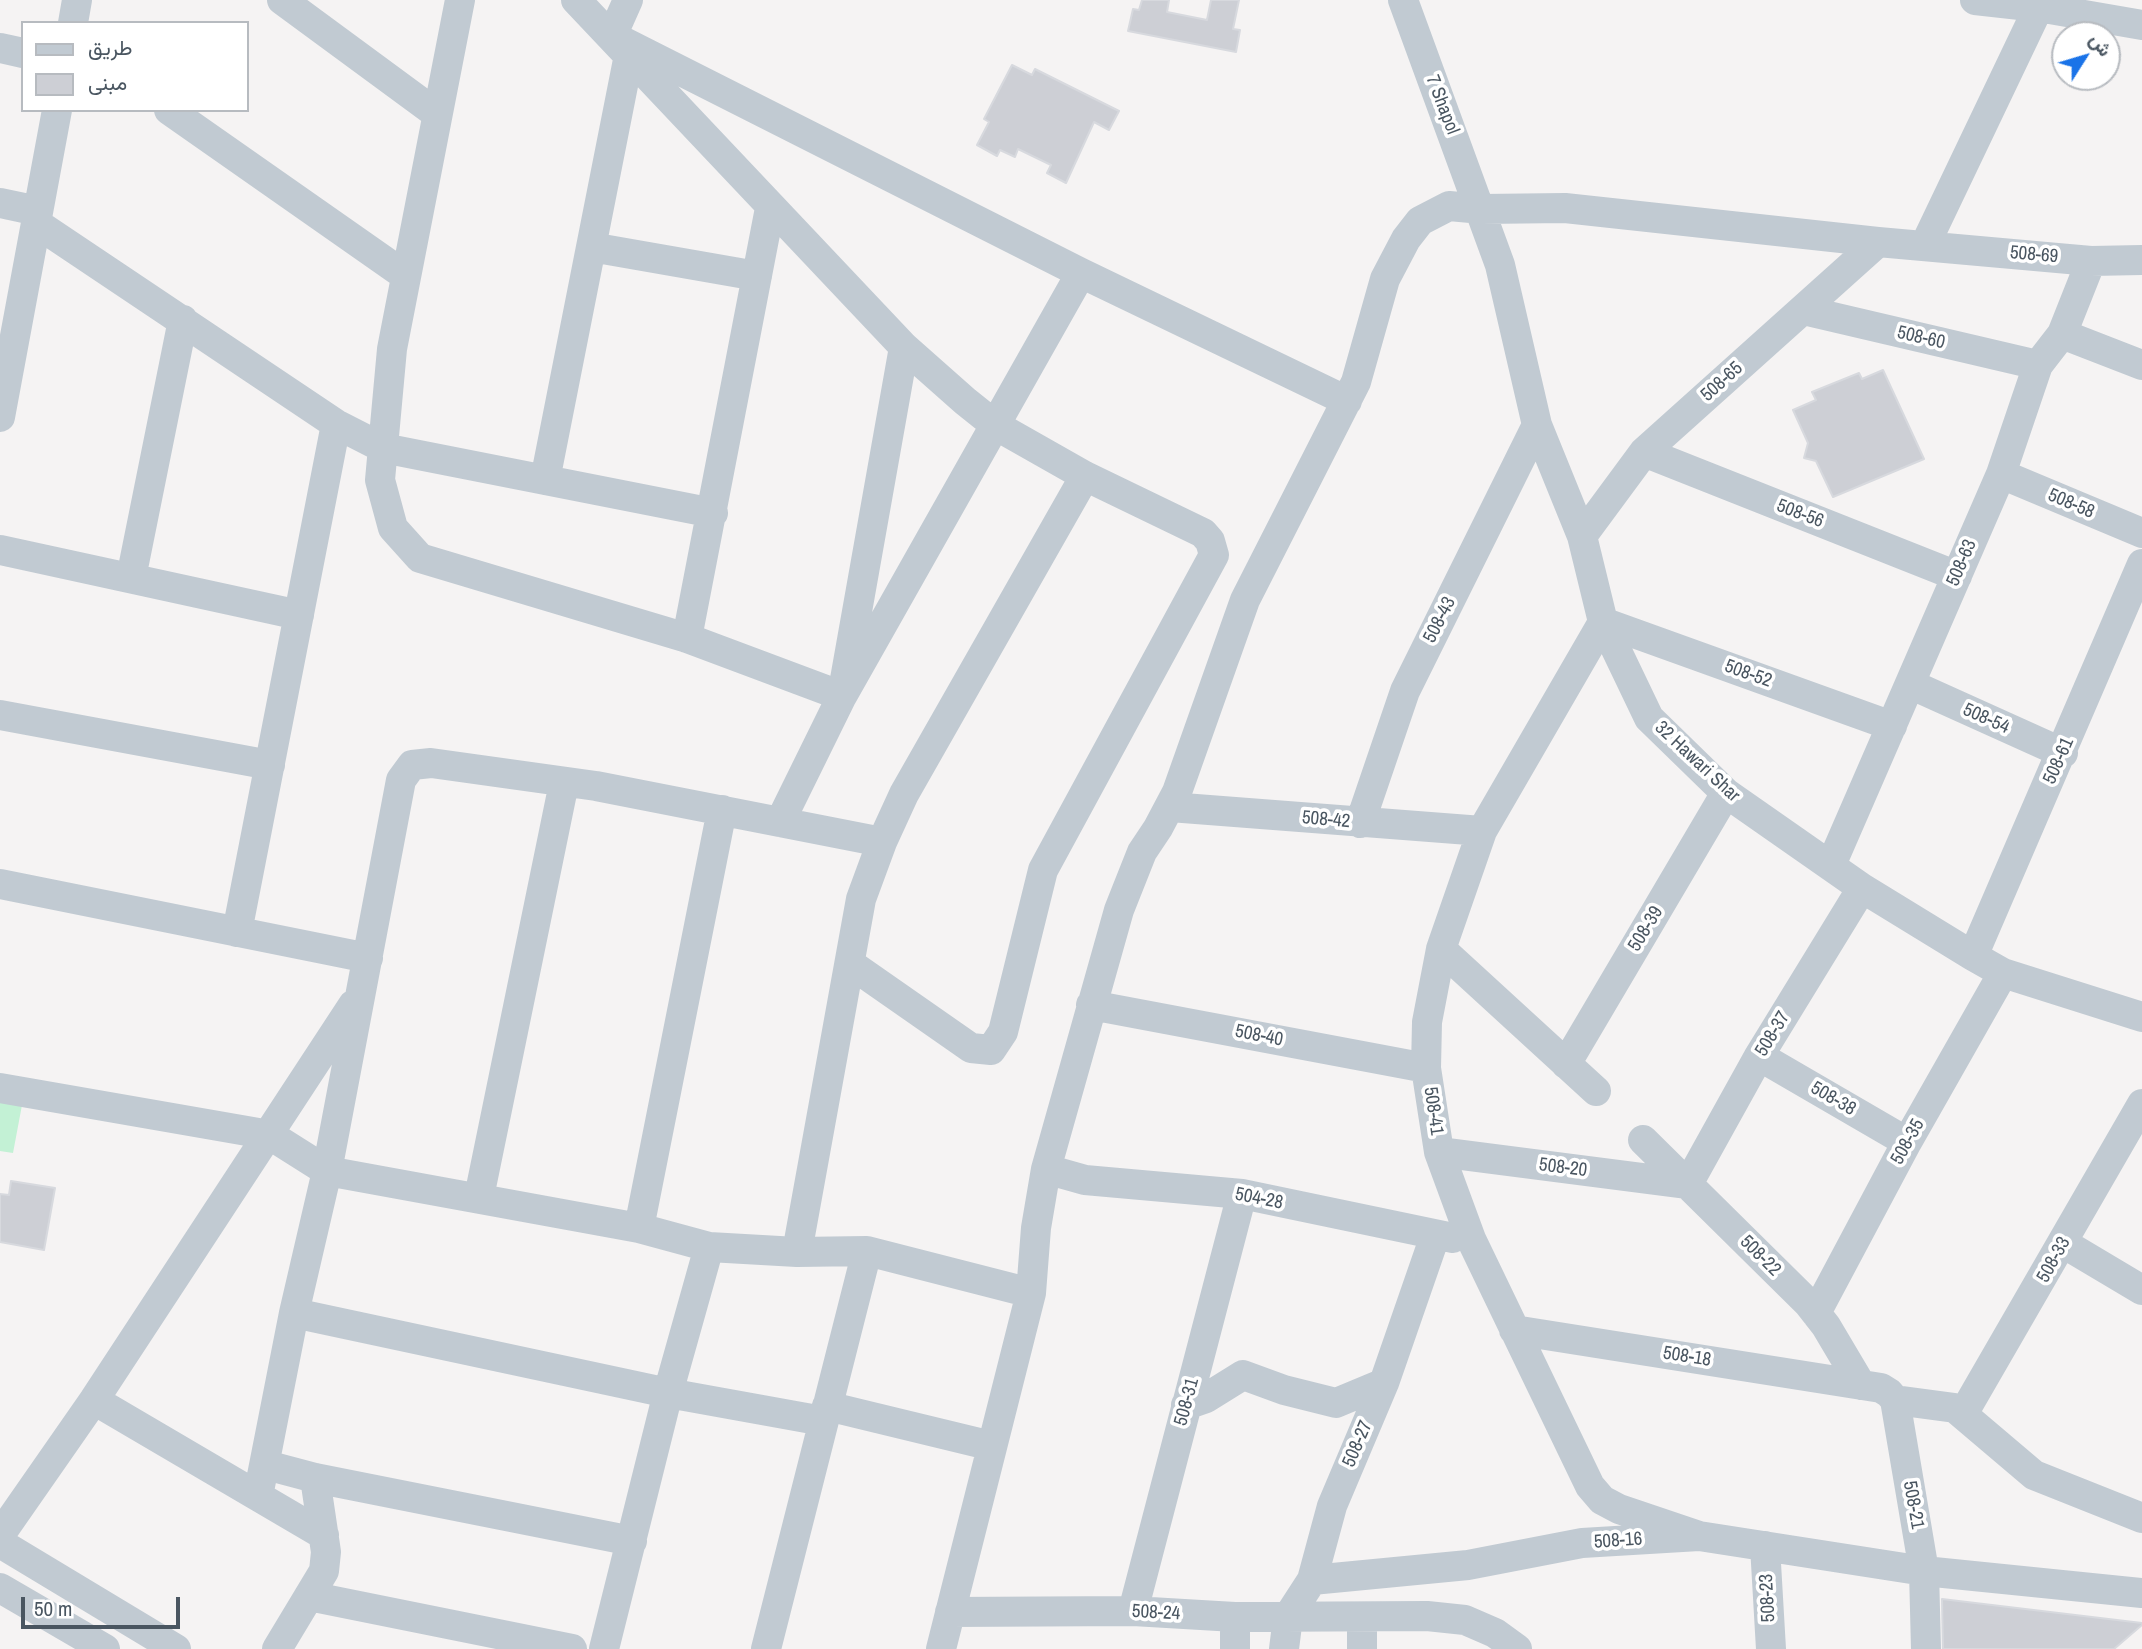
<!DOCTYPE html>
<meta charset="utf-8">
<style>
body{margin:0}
#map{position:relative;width:2142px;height:1649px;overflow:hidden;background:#f5f3f3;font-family:"Archivo Narrow",Vazirmatn,sans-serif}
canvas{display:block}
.legend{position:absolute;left:21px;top:21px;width:228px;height:91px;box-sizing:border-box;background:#fff;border:2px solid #b7bbc0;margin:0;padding:9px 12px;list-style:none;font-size:21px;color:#4a5661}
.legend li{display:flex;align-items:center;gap:14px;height:35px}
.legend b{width:35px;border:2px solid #b7bbc0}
.north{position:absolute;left:2051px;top:21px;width:70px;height:70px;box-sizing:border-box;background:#fff;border:2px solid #b7bbc0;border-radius:50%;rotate:53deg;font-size:19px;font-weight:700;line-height:28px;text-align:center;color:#4a5661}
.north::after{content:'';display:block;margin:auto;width:24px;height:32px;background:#1a73e8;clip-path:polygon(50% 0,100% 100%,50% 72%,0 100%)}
.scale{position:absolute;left:21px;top:1597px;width:159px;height:32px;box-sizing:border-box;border:4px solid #4a5661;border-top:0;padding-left:9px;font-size:21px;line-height:24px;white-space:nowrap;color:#4a5661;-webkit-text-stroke:5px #fff;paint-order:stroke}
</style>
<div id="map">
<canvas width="2142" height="1649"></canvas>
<ul class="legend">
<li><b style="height:9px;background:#c1cad2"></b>طريق</li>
<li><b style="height:19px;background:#cdcfd5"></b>مبنى</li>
</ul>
<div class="north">ش</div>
<div class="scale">50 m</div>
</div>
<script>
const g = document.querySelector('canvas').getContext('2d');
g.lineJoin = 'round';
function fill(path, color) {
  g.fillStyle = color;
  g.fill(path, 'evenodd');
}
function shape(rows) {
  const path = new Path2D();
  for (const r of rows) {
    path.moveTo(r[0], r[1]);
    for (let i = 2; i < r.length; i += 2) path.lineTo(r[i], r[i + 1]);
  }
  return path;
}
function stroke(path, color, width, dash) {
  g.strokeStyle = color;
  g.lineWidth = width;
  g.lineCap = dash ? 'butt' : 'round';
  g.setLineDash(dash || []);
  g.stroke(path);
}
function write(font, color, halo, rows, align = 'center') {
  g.font = font + ' "Archivo Narrow",sans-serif';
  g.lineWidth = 7;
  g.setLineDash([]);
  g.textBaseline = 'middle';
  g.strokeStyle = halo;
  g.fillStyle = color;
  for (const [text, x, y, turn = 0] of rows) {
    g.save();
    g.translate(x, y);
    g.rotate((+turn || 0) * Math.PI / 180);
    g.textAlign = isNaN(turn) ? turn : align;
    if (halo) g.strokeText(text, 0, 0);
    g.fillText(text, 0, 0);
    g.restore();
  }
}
const green = shape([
 [0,1101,22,1105,13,1153,0,1151]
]);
const building = shape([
 [1142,0,1169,0,1167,12,1207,20,1211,0,1239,0,1233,29,1240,30,1236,52,1128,31,1133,9,1139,10,1142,0],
 [1012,65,1032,75,1035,69,1119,111,1109,130,1094,122,1066,183,1047,173,1051,165,1018,149,1015,157,1000,150,997,156,977,145,989,122,984,119,1012,65],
 [1883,370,1924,459,1833,497,1816,461,1804,458,1808,443,1793,410,1816,400,1812,392,1859,373,1862,379,1883,370],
 [11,1181,55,1188,44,1250,0,1242,0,1194,9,1195,11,1181],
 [1942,1599,2142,1623,2142,1625,2114,1649,1943,1649,1942,1599]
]);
const minor = shape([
 [282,0,437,114],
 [460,0,392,349,380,480,393,528,420,558,687,638,842,696,1081,273],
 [576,0,904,347,965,401,995,425,1085,476,1203,533,1210,541,1214,555,1043,870,1003,1032,991,1050,971,1048,852,965],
 [628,0,612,36,1081,273,1347,401],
 [1403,0,1500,265,1537,425,1582,536,1603,622,1649,718,1726,793,1862,888,1973,956,2003,973,2142,1017],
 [1975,0,2038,7,2142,25],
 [73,23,77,0],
 [0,48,23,53],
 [169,110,406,276],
 [0,203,38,211],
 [36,223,336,424,383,448,713,513],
 [1925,245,2042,0],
 [591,247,757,276],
 [1803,310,2038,365],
 [2062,334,2142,365],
 [0,417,57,110],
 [1644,452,1957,576],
 [2001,474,2142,533],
 [545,480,629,55],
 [1582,536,1644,452,1878,242],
 [0,550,299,615],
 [131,578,183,320],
 [687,638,770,208],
 [1910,684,2063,753],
 [0,715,270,765],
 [1170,807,1482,831],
 [780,822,842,696,904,347],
 [1360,823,1405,691,1537,425],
 [1831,865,2001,474,2038,365,2062,334,2091,261],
 [0,884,368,958],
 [237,932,336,424],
 [1441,949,1596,1091],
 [1973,956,2142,564],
 [1091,1005,1426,1068],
 [1759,1056,1907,1142],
 [1566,1064,1726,793],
 [0,1088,270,1135,327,1171,639,1228,709,1247,797,1252,867,1251,1031,1293],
 [1643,1140,1808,1303,1826,1326,1861,1385],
 [1439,1152,1688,1184,1759,1056,1862,888],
 [1046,1169,1085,1180,1242,1194,1453,1238],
 [479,1197,564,783],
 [639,1228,722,810],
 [2063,1243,2142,1290],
 [797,1252,861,899,882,842,904,794,1085,476],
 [294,1313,668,1393,823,1421],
 [1816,1313,1907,1142,2003,973],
 [1514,1330,1881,1388,1889,1393,1895,1400,1924,1571,1926,1649],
 [94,1400,324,1535],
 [1895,1400,1955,1408,2034,1475,2142,1518],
 [1186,1405,1206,1398,1243,1375,1284,1390,1336,1403,1384,1383],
 [827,1406,992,1446],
 [1963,1414,2142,1104],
 [266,1465,315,1478,632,1541],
 [258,1496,294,1313,327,1171,401,780,412,765,431,763,596,786,882,842],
 [0,1535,94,1400,353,1005],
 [1699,1536,1619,1509,1602,1500,1590,1486,1471,1239,1439,1152,1426,1068,1427,1022,1441,949,1482,831,1603,622,1892,726],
 [0,1543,176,1649],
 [1765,1546,1771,1649],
 [1312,1580,1468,1565,1582,1543,1699,1536,1924,1571,2142,1593],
 [0,1588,105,1649],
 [309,1596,572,1649],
 [1133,1611,1242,1194],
 [950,1612,1133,1611,1235,1617,1427,1616,1465,1620,1495,1633,1517,1649],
 [1235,1617,1235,1649],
 [277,1649,324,1571,326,1552,315,1478],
 [604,1649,668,1393,709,1247],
 [766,1649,867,1251],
 [941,1649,1031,1293,1036,1228,1046,1169,1119,910,1142,852,1158,828,1177,792,1245,600,1356,382,1385,279,1406,239,1420,221,1449,206,1482,209,1565,208,1878,242,2091,261,2142,260],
 [1284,1649,1288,1617,1312,1580,1332,1506,1384,1383,1435,1236],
 [1362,1649,1362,1617]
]);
const streetNames = [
 ["7 Shapol",1442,105,69],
 ["508-69",2034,255,5],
 ["508-60",1921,338,13],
 ["508-65",1722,382,-42],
 ["508-58",2071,504,23],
 ["508-56",1800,514,21],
 ["508-63",1962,563,-67],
 ["508-43",1440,620,-63],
 ["508-52",1748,674,20],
 ["508-54",1986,719,24],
 ["508-61",2059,761,-66],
 ["32 Hawari Shar",1697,762,43],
 ["508-42",1326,820,5],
 ["508-39",1646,929,-59],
 ["508-37",1773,1034,-59],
 ["508-40",1259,1036,11],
 ["508-38",1833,1099,30],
 ["508-41",1433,1111,82],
 ["508-35",1908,1142,-61],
 ["508-20",1563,1168,7],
 ["504-28",1259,1199,11],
 ["508-22",1760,1256,45],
 ["508-33",2054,1260,-61],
 ["508-18",1687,1357,9],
 ["508-31",1187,1402,-75],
 ["508-27",1358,1444,-67],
 ["508-21",1913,1505,80],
 ["508-16",1618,1541,-4],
 ["508-23",1768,1598,-93],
 ["508-24",1156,1613,3]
];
fill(green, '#c3f1d5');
fill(building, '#cdcfd5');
stroke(building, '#d7d9de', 2);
stroke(minor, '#c1cad2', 30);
write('19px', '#4a5661', '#fff', streetNames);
</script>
